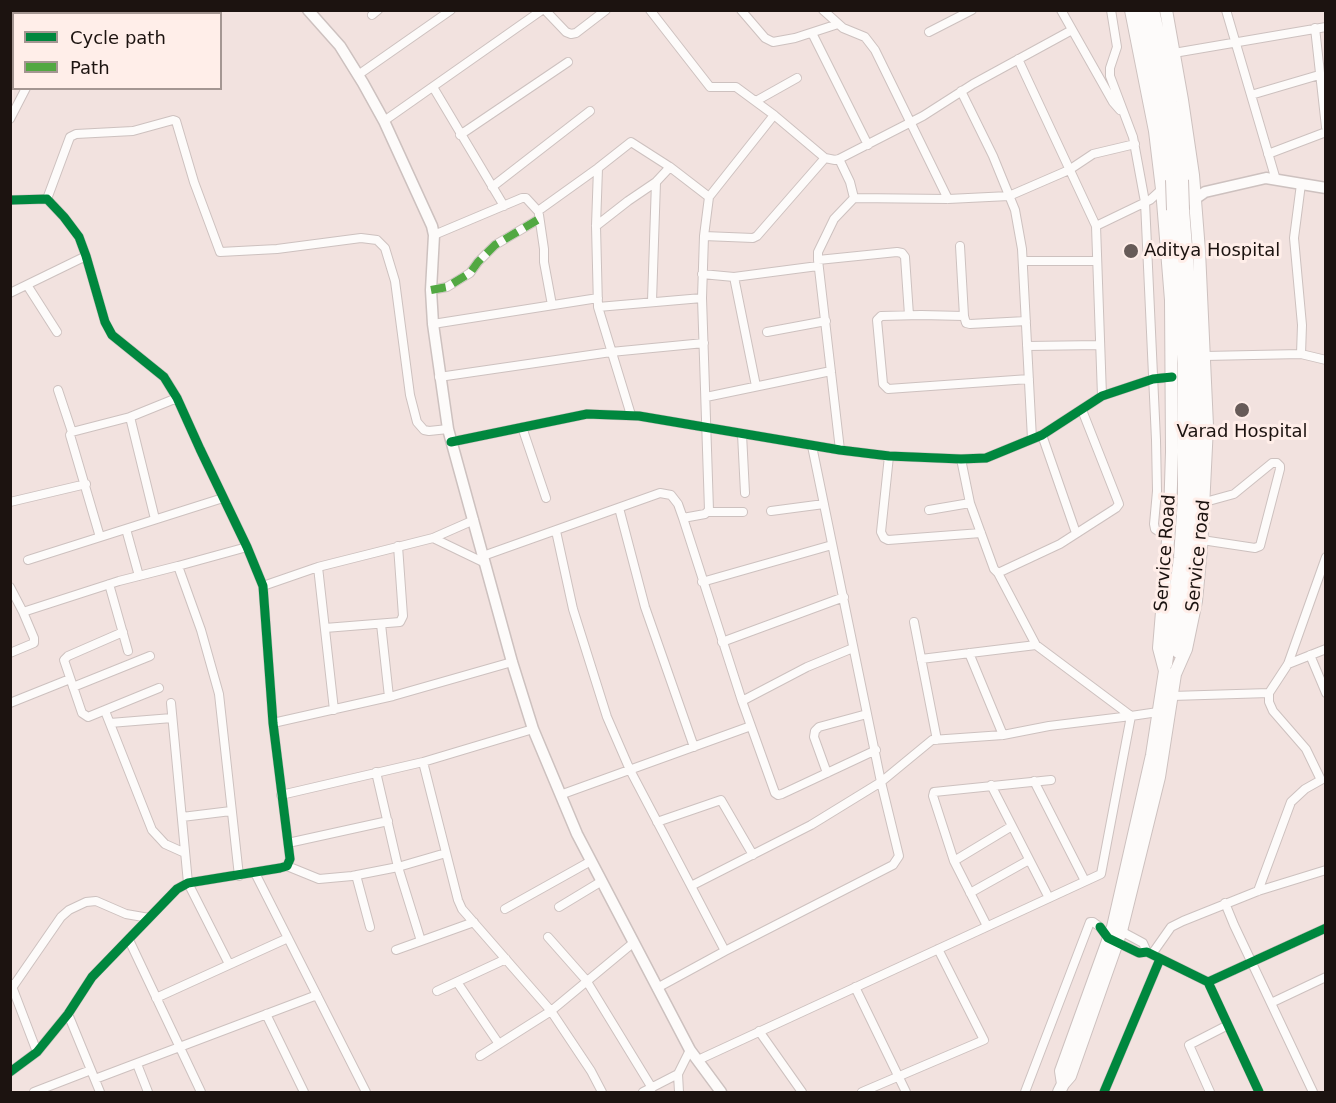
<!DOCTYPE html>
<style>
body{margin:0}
#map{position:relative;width:1336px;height:1103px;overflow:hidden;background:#f2e2df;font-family:"DejaVu Sans",sans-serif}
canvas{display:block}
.frame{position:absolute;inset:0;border:12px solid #1c1310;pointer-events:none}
.legend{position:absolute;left:12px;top:12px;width:210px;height:78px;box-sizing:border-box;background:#ffeee9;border:2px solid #a49692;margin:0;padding:8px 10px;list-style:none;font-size:18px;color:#1c1310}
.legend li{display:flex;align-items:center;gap:12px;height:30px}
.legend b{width:30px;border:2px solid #a49692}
</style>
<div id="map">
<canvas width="1336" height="1103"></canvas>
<div class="frame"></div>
<ul class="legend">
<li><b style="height:8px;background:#00873e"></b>Cycle path</li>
<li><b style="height:8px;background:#52a842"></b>Path</li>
</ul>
</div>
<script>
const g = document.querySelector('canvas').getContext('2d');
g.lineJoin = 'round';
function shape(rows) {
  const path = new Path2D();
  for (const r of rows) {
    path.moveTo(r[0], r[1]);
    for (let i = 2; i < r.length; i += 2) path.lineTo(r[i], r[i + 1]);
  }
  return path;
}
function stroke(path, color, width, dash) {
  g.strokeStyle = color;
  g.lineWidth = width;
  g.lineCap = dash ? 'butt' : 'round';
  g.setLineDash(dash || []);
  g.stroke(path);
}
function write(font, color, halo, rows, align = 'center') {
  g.font = font + ' "DejaVu Sans",sans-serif';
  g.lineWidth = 6;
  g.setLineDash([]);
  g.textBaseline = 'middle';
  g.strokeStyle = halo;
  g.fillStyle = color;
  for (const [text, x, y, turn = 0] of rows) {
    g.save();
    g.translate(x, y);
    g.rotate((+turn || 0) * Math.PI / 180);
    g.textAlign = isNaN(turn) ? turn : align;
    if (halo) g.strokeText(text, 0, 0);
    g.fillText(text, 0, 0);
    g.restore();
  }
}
const minor = shape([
 [545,10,566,32,571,34,576,33,606,10],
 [650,10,710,87,736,87,774,115,825,158,835,160,839,159],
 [741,10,765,38,773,42,795,38,838,24],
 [823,10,843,28,865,37,875,50,948,199],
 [1061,10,1113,102,1120,110],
 [1111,10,1117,47,1110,68,1110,76,1133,137,1145,202,1156,440,1157,491,1154,524,1155,529,1158,531,1169,533],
 [1226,10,1276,180],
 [94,14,97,10],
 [372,15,378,10],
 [1315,28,1326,127],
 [929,32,972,10],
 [812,33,868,145],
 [10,46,14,50],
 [1174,53,1326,27],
 [1018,59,1096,226,1102,396],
 [358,75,451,10],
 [433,87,504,206],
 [961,91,993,156,1015,210,1022,249,1032,439],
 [1251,95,1319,75],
 [756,101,797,78],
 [10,119,26,88],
 [384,121,542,10],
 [460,135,568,62],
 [1268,154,1326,132],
 [492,187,590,111],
 [854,198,948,199,1009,196,1069,170,1093,154,1135,144],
 [47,199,70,137,76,134,133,131,173,120,176,121,194,182,220,252,277,249,361,238,377,240,385,248,395,281,410,395,417,422,424,430,429,431,448,429],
 [539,215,544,249,544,262,552,305],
 [596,226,628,201,656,182],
 [1096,226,1150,200,1162,189],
 [434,235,522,198,526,198,538,211,598,168],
 [704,236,753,238,757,236,825,158],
 [960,246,964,316],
 [818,260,897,252,902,253,905,257,909,315],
 [1023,261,1097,261],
 [702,274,734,277,818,266],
 [734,277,756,386],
 [27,285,57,332],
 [431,290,447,287,470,273,478,262,495,245,539,219],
 [10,293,86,256],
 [652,301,656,182,670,167],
 [598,307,702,298],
 [1026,321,970,324,966,323,964,316,921,315,881,316,877,320,883,384,888,389,1029,379],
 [433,324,598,298],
 [767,332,826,321],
 [1027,346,1100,345],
 [1301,354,1302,325,1294,238,1301,184],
 [1205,356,1301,354,1326,360],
 [439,377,611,352,704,343],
 [58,390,72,432],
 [706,397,831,371],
 [631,415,598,307,596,226,598,168,631,142,670,167,709,197],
 [130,417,177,398],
 [522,427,546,498],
 [742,434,745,493],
 [1042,435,1076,533],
 [451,442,587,414,639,416,840,450,889,456,961,459,986,458,1042,435,1102,396,1153,379,1172,377],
 [840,450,818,260,818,252,834,219,854,198,850,182,839,159,923,116,973,84,1072,30],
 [889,456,881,532,884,538,888,540,981,533],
 [961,459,970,503,994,569,998,573],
 [10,502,86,484],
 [619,508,645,607,694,747],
 [929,510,970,503],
 [771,511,824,504],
 [708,512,743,512],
 [683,518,705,514,709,510,702,298,704,236,709,197,774,115],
 [126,529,139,576],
 [556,531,573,609,607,717,630,770,691,886],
 [100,537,70,435,72,432,130,417,155,519],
 [433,538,485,563],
 [1202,540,1255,548,1260,546,1280,469,1280,466,1277,463,1272,463,1234,494,1205,502],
 [483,556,660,493,671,495,678,504,683,518,742,701,775,793,778,795,782,794,876,750],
 [28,560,223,498],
 [178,566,247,547],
 [318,567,334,710],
 [702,582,832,545],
 [109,584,128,651],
 [263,586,318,567,433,538,474,520],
 [10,587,23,612],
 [914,622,937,740],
 [381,624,389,697],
 [325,628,400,622,403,616,398,546],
 [123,632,68,656,64,660,82,713,88,717,159,688],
 [722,642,844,597],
 [1036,645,998,573,1060,544,1116,508,1119,504,1082,410],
 [10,653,34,643,34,638,23,612,119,581,178,566,201,630,219,694,239,876],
 [969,653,1003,735],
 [1310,655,1326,693],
 [921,659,1036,645,1131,716],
 [1288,664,1326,649],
 [73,687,150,656],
 [1172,696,1269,693],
 [742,701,807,667,853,648],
 [10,703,70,679],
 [171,703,188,883,229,964],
 [105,711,152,830,165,844,185,853],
 [110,723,172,718],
 [273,723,393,696,512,662],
 [423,762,458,900,462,909,551,1011,591,1071,602,1092],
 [376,772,398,867,446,853],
 [827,773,814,737,815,731,819,727,867,714],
 [1034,781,1085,881],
 [991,785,1049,898],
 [281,795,423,762,533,729],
 [560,795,751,726],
 [182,817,231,811],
 [657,822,721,800,753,855],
 [288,843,388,821],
 [954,861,1012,826],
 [287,866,319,879,352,876,398,867,421,941],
 [255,873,366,1092],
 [356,875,370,927],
 [1258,891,1291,802,1305,789,1321,780,1306,749,1273,711,1269,702,1269,693,1288,664,1326,557],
 [970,893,1029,860],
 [1225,903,1234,925,1313,1092],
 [559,907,602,881],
 [505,909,591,861],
 [987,926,954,861,933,796,934,792,1051,780],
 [1117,929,1143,943,1147,952],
 [548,937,586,980,652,1088],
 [129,940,201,1092],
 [396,950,474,922],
 [725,951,893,865,899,856,881,782,812,446],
 [1152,954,1171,927,1183,921,1258,891,1326,870],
 [457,982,499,1044],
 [1208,982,1259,1092],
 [11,984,37,1052],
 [855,987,906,1092],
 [12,988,61,917,69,910,86,902,96,901,126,914,149,918],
 [657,988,725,951,691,886,811,825,881,782,932,740,1003,735,1049,726,1131,716],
 [437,991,506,959],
 [156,998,288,938],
 [1271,1003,1326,977],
 [68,1014,91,1070],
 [266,1014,304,1092],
 [759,1031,802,1092],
 [480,1056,551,1011,633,943],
 [698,1060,1101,874,1131,716,1158,712],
 [137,1064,148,1092],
 [10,1072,37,1052,68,1014,92,977,177,889,188,883,280,868,287,866,290,859,273,723,263,586,247,547,200,449,177,398,164,377,112,335,105,322,86,256,79,237,64,217,47,199,12,200],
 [95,1079,317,995],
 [34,1092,91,1070,100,1092],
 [643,1092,678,1074],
 [679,1092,678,1074,690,1050],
 [862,1092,984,1040,938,949],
 [1025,1092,1090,922,1093,922,1100,927,1108,938,1139,953,1147,952,1208,982,1326,928],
 [1104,1092,1160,959],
 [1210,1092,1189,1045,1228,1025]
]);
const major = shape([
 [308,10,340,46,363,83,384,121,432,226,434,235,431,290,433,324,448,429,512,662,533,729,577,834,690,1050,721,1092],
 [1190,200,1195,199,1205,192,1266,178,1326,188]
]);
const highway = shape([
 [1143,10,1163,116,1172,180],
 [1153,10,1163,55,1182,180],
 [1178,652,1189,573,1194,495,1196,373,1183,210],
 [1166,664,1180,558,1184,498,1184,363,1173,210],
 [1063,1084,1061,1071,1113,927,1152,755,1165,671,1159,648,1170,516,1172,452,1171,300,1162,189,1155,131,1131,10],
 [1059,1092,1063,1084,1070,1076,1121,931,1159,777,1175,674,1186,649,1196,601,1201,549,1207,426,1199,251,1193,175,1182,100,1166,10]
]);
const highwayBridge = shape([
 [1172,180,1173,210],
 [1182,180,1183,210]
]);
const quiet = shape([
 [431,290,447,287,470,273,478,262,495,245,539,219]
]);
const cycleway = shape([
 [451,442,587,414,639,416,840,450,889,456,961,459,986,458,1042,435,1102,396,1153,379,1172,377],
 [1100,927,1108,938,1139,953,1147,952,1208,982,1326,928],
 [1208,982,1259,1092],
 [10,1072,37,1052,68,1014,92,977,177,889,188,883,280,868,287,866,290,859,273,723,263,586,247,547,200,449,177,398,164,377,112,335,105,322,86,256,79,237,64,217,47,199,12,200],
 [1104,1092,1160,959]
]);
const markers = [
 [1131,251,8,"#675b58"],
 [1242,410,8,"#675b58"]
];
const poiNames = [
 ["Aditya Hospital",1144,251],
 ["Varad Hospital",1242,432,"center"]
];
const streetNames = [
 ["Service Road",1166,553,-86],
 ["Service road",1199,556,-84]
];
stroke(minor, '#cdc1bf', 10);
stroke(major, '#cdc1bf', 13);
stroke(highway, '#cdc1bf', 14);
stroke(minor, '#fdfbfa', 8);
stroke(major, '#fdfbfa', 10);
stroke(highway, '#fdfbfa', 12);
stroke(highwayBridge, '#cdc1bf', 14, []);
stroke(highwayBridge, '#fdfbfa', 12);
stroke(quiet, '#52a842', 8, [15, 8]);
stroke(cycleway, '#00873e', 9);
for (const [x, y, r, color] of markers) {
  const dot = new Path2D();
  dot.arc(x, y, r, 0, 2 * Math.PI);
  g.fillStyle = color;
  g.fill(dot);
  stroke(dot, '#ffeee9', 2);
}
write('18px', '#1c1310', '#ffeee9', poiNames, 'left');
write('18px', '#1c1310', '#ffeee9', streetNames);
</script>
